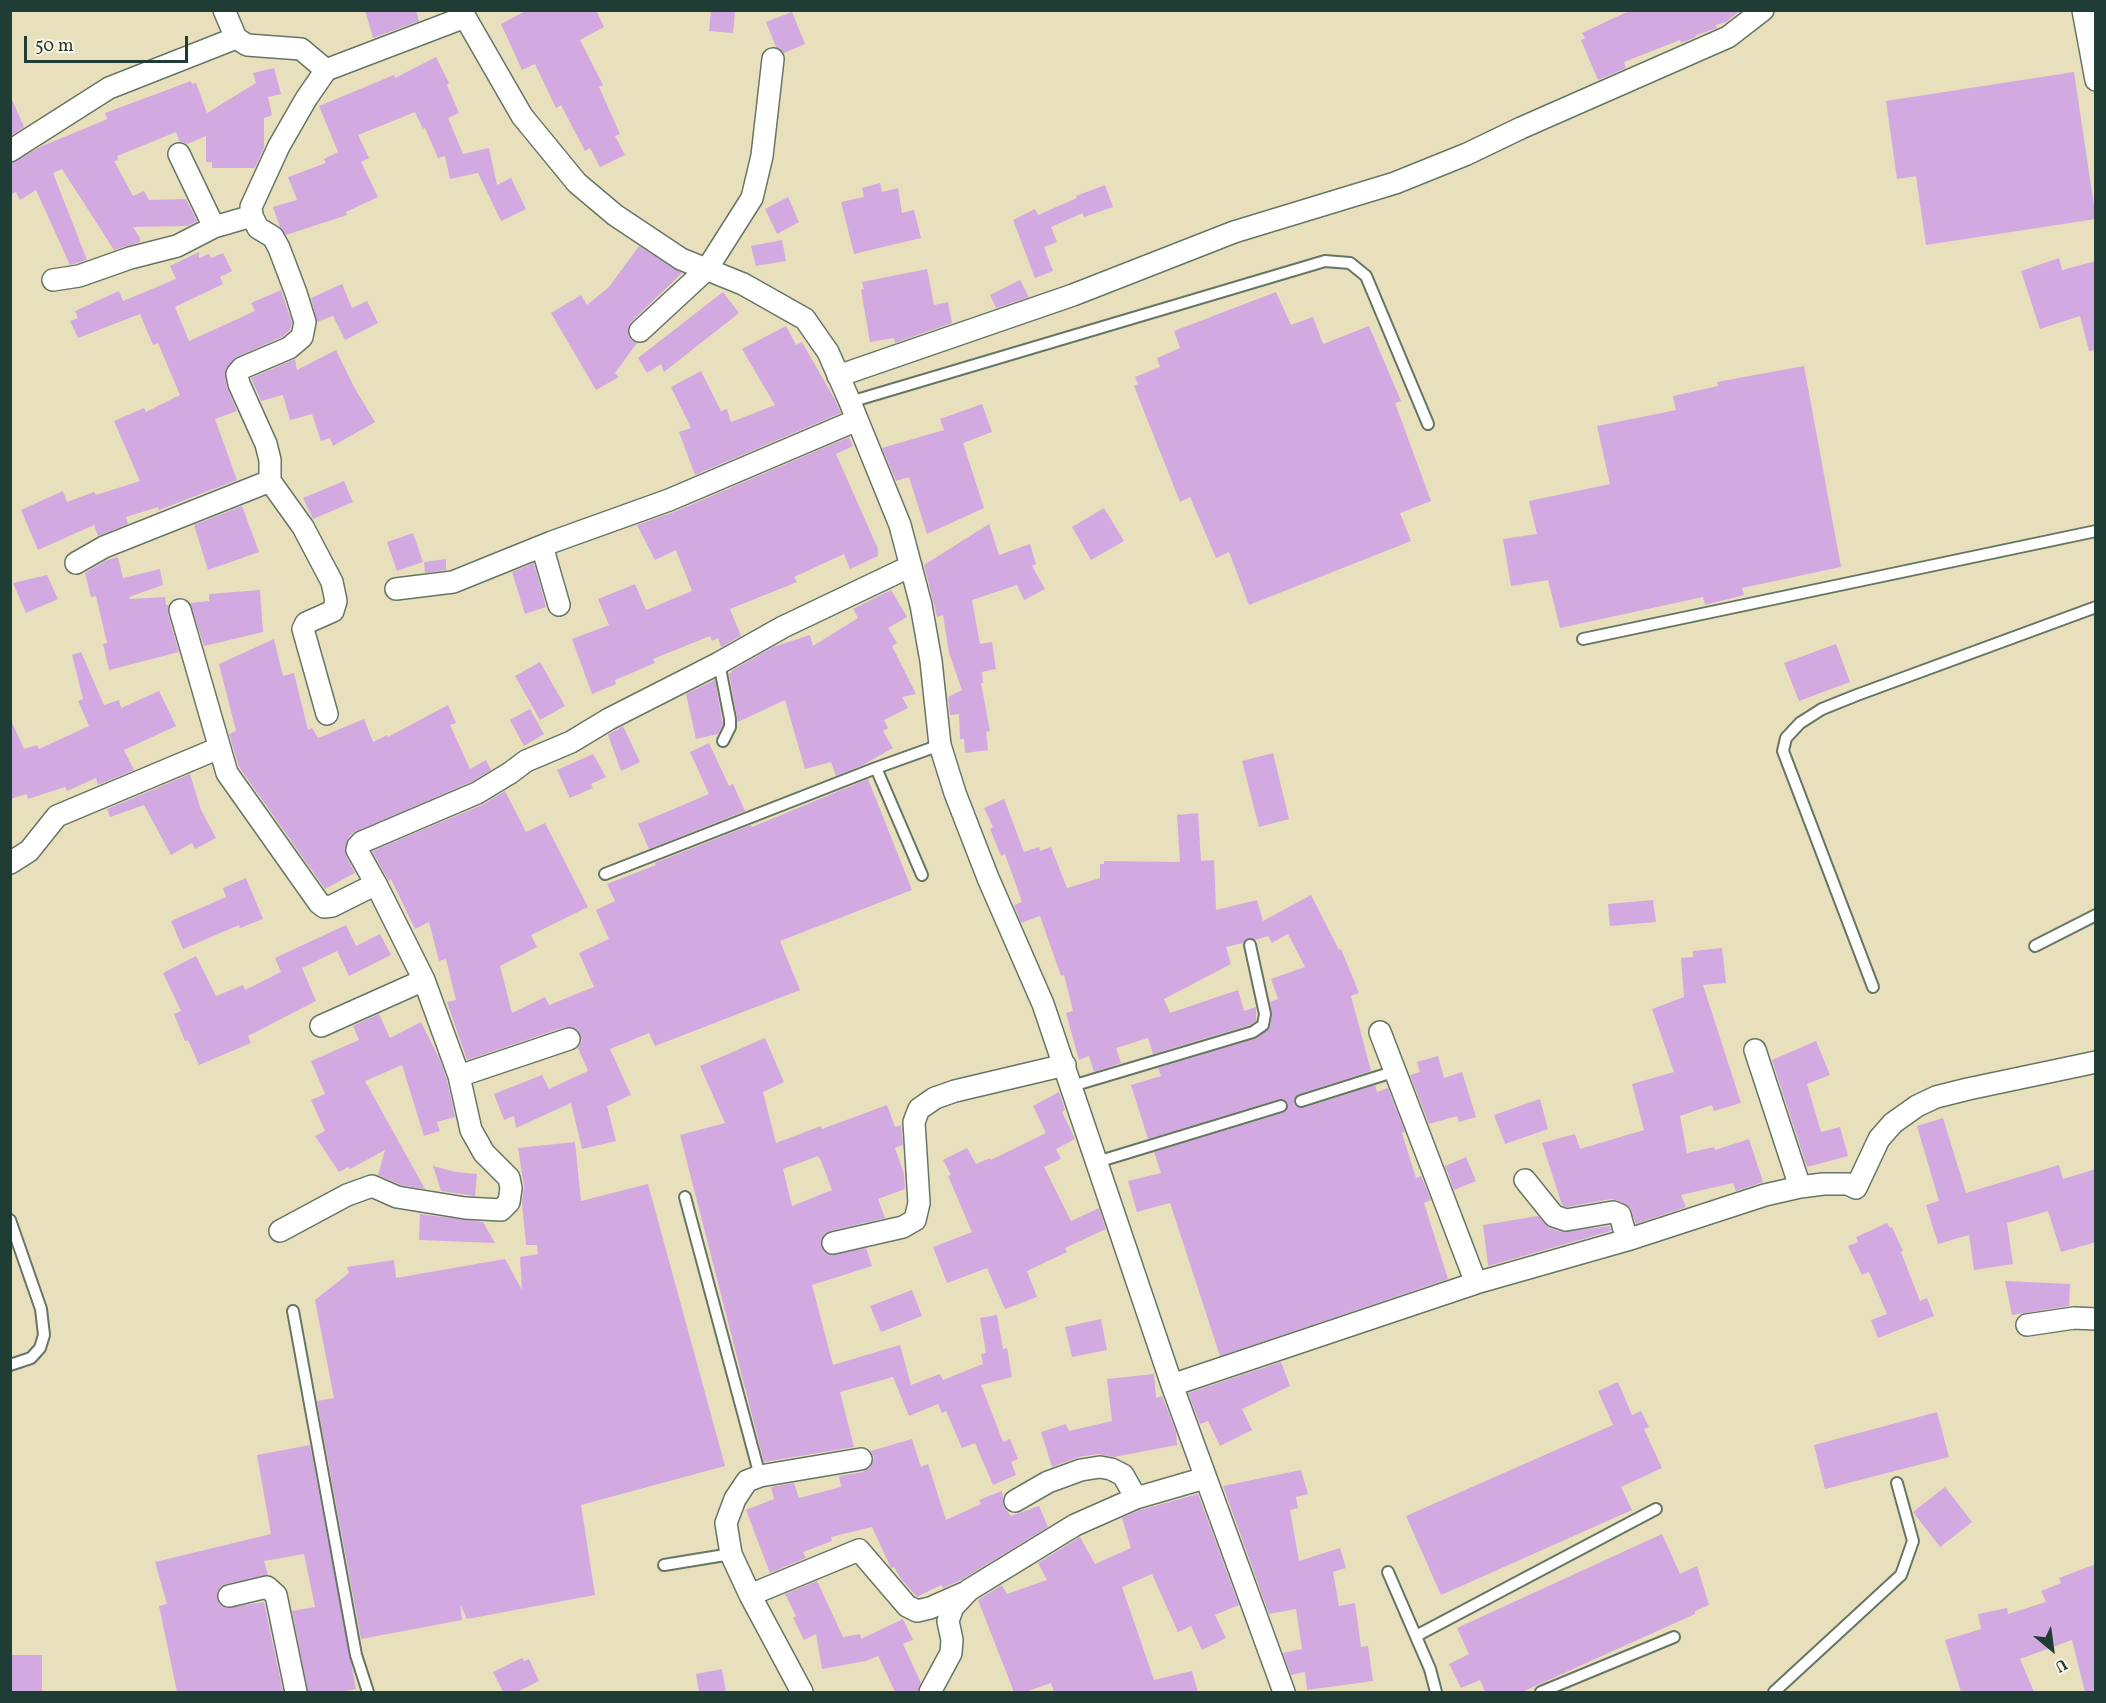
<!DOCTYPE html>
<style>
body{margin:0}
#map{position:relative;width:2106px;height:1703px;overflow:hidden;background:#e8e0bc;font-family:Vollkorn,serif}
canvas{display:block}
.frame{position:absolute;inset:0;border:12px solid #1f3d34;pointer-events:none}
.north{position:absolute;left:2022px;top:1619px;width:60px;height:60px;-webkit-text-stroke:4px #fcf5e5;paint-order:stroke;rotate:151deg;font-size:16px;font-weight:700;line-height:24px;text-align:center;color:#1f3d34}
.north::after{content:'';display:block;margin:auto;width:21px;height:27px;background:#1f3d34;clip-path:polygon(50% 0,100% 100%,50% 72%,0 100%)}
.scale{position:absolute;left:24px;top:36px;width:164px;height:27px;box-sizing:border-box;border:3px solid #1f3d34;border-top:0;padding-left:8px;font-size:18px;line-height:21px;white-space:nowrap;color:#1f3d34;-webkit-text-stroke:4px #fcf5e5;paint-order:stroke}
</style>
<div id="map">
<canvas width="2106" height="1703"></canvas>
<div class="frame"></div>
<div class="north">U</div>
<div class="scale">50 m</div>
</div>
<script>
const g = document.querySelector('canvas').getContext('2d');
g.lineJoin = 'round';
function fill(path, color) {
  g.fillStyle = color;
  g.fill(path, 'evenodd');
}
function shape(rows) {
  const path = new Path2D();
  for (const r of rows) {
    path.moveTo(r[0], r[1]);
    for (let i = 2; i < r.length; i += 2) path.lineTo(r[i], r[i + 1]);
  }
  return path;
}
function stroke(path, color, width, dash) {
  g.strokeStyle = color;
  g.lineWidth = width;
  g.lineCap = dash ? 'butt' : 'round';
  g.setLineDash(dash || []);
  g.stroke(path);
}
const building = shape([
 [365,10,416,10,419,21,373,38],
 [527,10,596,10,604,27,580,40,603,85,599,87,620,134,615,136,625,155,600,167,590,148,585,151,561,105,556,108,535,64,522,70,501,24],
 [711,10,735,12,733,33,709,31],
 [1631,10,1741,10,1726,22,1716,25,1717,28,1697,35,1694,38,1681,43,1680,40,1624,62,1626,68,1598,80,1581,40,1585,38,1582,33],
 [792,12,805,44,784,53,776,47,766,22],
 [436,57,449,83,447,85,459,113,448,118,463,154,489,148,497,185,511,178,526,209,501,221,478,173,450,179,445,156,438,158,425,128,423,129,415,112,358,135,369,158,361,162,378,197,346,212,347,215,286,235,280,227,273,207,297,200,288,177,326,163,324,159,338,152,319,106,394,75,395,78],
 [274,68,281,94,268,97,272,115,264,118,264,148,255,168,212,168,212,162,206,162,206,136,187,144,179,141,176,132,117,156,118,160,114,161,133,196,144,191,149,200,186,199,197,221,188,226,133,227,140,238,140,242,114,250,62,169,53,173,87,260,70,265,36,190,20,200,16,192,10,195,10,164,42,146,103,121,107,119,105,113,191,81,192,84,196,83,207,113,256,83,253,73],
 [2074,72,2096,219,1926,245,1916,176,1897,179,1886,101],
 [10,95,24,127,10,136],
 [880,183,882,192,898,188,902,213,914,210,921,238,854,254,841,202,864,197,862,188],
 [1105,185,1113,207,1084,217,1083,213,1051,227,1057,242,1044,247,1053,271,1035,278,1013,220,1035,209,1038,215,1077,198,1076,196],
 [788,197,799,222,777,234,765,209],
 [782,240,786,261,756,266,751,246],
 [639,246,682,273,631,322,628,328,628,334,631,340,637,343,615,373,619,377,596,390,551,313,581,295,587,305,609,287],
 [199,252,199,258,209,254,211,258,223,253,232,271,220,277,223,284,175,307,189,341,255,311,251,303,281,290,292,323,290,330,282,337,237,357,225,370,227,387,237,411,215,419,237,480,159,510,158,507,126,517,128,524,98,536,94,525,38,550,21,510,63,491,67,502,94,492,96,495,140,481,114,421,144,408,146,412,180,395,158,343,153,345,140,314,78,338,70,321,78,318,75,311,119,291,123,301,176,279,170,266],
 [2059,258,2062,270,2096,261,2096,350,2089,351,2080,316,2040,329,2021,271],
 [927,269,934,305,948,302,952,323,895,343,894,338,870,342,861,290,864,289,862,282],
 [1020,280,1029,297,996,308,990,295],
 [342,284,352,308,367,301,378,323,345,340,333,316,317,322,311,298],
 [723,292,739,313,664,372,661,364,647,373,638,358],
 [1276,292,1291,325,1313,317,1323,344,1369,326,1401,401,1395,403,1431,501,1400,513,1411,541,1249,605,1229,552,1216,558,1190,497,1180,502,1134,386,1138,384,1135,377,1160,367,1157,358,1180,348,1174,331],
 [786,326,796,345,802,342,834,398,841,413,695,475,679,432,691,428,671,387,701,371,721,411,727,409,731,422,775,405,742,349],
 [336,350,354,387,375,422,333,446,330,438,321,441,312,414,290,420,283,395,261,401,251,378,295,359,297,370],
 [1804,366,1841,567,1742,588,1744,595,1705,605,1703,597,1560,628,1548,580,1511,586,1503,539,1537,534,1529,501,1610,484,1597,426,1676,410,1673,396,1718,386,1717,382],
 [982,404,992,432,963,443,984,508,927,534,909,477,896,481,882,448,944,430,940,419],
 [849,437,853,446,836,454,878,549,878,556,850,569,844,554,794,577,797,582,730,609,741,636,721,647,718,638,712,641,710,636,653,659,655,663,615,680,616,684,592,694,572,639,609,625,598,599,635,584,646,610,692,591,676,550,655,560,637,525,674,512],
 [344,481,353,502,313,519,303,498],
 [242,506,259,552,208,570,194,525],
 [1104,508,1124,541,1091,560,1072,527],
 [989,524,999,555,1030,544,1036,564,1032,566,1045,589,1024,600,1017,585,972,600,980,644,992,642,996,669,982,672,983,683,981,683,990,731,986,732,988,750,965,753,964,739,960,739,959,714,950,715,948,697,962,690,949,653,943,615,937,617,924,565],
 [413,533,423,562,397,571,387,542],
 [118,557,123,578,160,569,163,585,129,597,130,599,165,597,166,605,169,605,168,614,179,652,109,670,103,644,107,643,96,596,91,597,85,573,107,560],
 [446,559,446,570,425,573,424,562],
 [534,563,546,607,525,614,512,572],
 [47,575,58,599,26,613,13,583],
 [260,590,263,632,204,646,190,603,209,601,209,594],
 [891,590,907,617,888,628,897,643,892,646,916,694,902,697,908,708,884,720,888,728,883,731,893,748,863,765,836,776,831,762,805,769,785,700,738,722,729,673,732,672,731,671,773,647,810,635,813,646,858,618,853,609],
 [274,639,283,676,294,673,308,730,312,728,318,738,364,719,373,742,387,735,388,737,448,705,456,723,450,725,470,769,486,760,491,770,471,782,353,833,349,837,345,848,346,856,355,873,325,889,239,767,229,734,236,731,219,664],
 [1836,644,1850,682,1799,701,1784,663],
 [81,652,104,705,119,700,121,708,159,691,176,726,124,750,134,770,98,785,96,778,67,791,65,787,28,799,27,794,10,799,10,718,24,749,37,745,39,749,89,726,78,701,83,699,72,655],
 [540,662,565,706,540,720,515,676],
 [715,680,723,725,718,734,696,739,686,694],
 [530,709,544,734,524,746,510,720],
 [623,726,640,762,621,771,608,735],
 [709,743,729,786,733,784,745,811,649,849,638,824,709,794,690,752],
 [1273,753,1289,819,1259,827,1242,761],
 [593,754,606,777,591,784,593,788,570,798,557,770],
 [190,774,201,810,216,838,195,849,192,843,171,855,144,805,110,817,107,809],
 [868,779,912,890,780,941,800,990,655,1046,649,1033,610,1049,631,1095,607,1106,616,1141,582,1149,571,1103,516,1128,514,1116,504,1120,494,1094,542,1075,549,1089,588,1071,578,1048,582,1041,578,1030,572,1027,565,1027,467,1060,447,1002,456,1000,446,959,439,961,429,922,415,929,391,879,389,881,372,851,482,805,505,791,526,832,545,823,588,907,531,935,537,947,500,966,512,1013,545,997,549,1005,594,987,579,953,609,939,596,910,615,901,607,884,656,865,655,863,751,825,752,827],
 [1004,799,1024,852,1039,847,1040,851,1051,847,1067,888,1100,878,1100,864,1104,864,1104,861,1180,862,1177,815,1198,813,1201,861,1214,860,1216,910,1257,900,1263,921,1311,895,1339,950,1341,949,1359,993,1351,996,1371,1071,1299,1094,1294,1099,1294,1104,1299,1108,1303,1108,1375,1085,1377,1092,1388,1088,1405,1132,1402,1133,1416,1178,1421,1176,1431,1200,1424,1203,1448,1279,1220,1356,1170,1203,1137,1212,1128,1181,1161,1173,1154,1152,1283,1113,1288,1108,1288,1103,1283,1099,1279,1099,1148,1139,1131,1085,1161,1076,1158,1068,1257,1038,1270,1027,1272,1015,1270,1002,1278,999,1271,979,1305,967,1288,934,1272,943,1268,936,1255,940,1249,938,1243,943,1226,947,1231,964,1164,999,1170,1013,1238,990,1244,1011,1256,1007,1256,1021,1250,1025,1153,1054,1148,1038,1116,1048,1121,1063,1094,1072,1089,1056,1079,1060,1066,1013,1073,1011,1064,975,1061,976,1040,916,1021,923,1014,905,1022,902,1005,854,1001,856,990,829,993,827,984,808],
 [246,878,263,919,240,928,239,925,183,949,171,921,226,897,223,888],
 [1653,900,1656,922,1610,926,1608,904],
 [346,925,356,946,380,934,391,955,349,976,337,951,302,968,316,1001,248,1036,251,1043,199,1065,188,1040,185,1041,174,1014,181,1011,163,973,196,956,216,996,243,985,245,990,281,972,275,958],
 [1722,948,1726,983,1703,985,1741,1103,1714,1111,1712,1105,1680,1116,1687,1153,1714,1147,1715,1150,1749,1139,1763,1182,1736,1191,1733,1183,1681,1195,1686,1207,1636,1224,1630,1207,1617,1200,1611,1199,1567,1207,1562,1205,1542,1143,1575,1134,1580,1149,1644,1130,1632,1084,1674,1072,1652,1009,1684,997,1681,958,1693,957,1693,951],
 [379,1014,390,1038,421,1022,439,1058,447,1080,455,1117,437,1122,440,1131,424,1136,402,1065,365,1081,425,1189,401,1185,378,1175,385,1150,350,1169,348,1167,339,1172,315,1136,325,1131,311,1100,325,1094,311,1061,359,1040,353,1026],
 [765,1038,784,1082,763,1092,776,1143,821,1126,822,1129,887,1105,895,1127,901,1125,903,1145,895,1148,904,1174,905,1189,878,1199,885,1218,830,1231,824,1234,821,1240,823,1251,830,1255,866,1248,872,1266,812,1285,833,1365,900,1345,911,1385,940,1374,943,1380,983,1364,981,1354,986,1353,980,1318,997,1315,1003,1349,1007,1348,1012,1377,981,1385,1003,1442,1010,1439,1018,1459,1011,1462,1016,1475,993,1485,975,1443,962,1448,946,1411,942,1413,938,1404,909,1416,893,1377,840,1392,854,1447,764,1462,680,1135,725,1123,700,1066],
 [818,1156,819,1159,820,1158,832,1190,792,1206,783,1169],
 [1816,1041,1830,1075,1807,1084,1821,1132,1840,1127,1848,1156,1807,1167,1772,1060],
 [1438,1056,1444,1078,1462,1072,1476,1117,1459,1122,1457,1116,1429,1124,1410,1075,1420,1072,1417,1062],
 [1059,1092,1065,1110,1062,1112,1075,1139,1056,1149,1061,1159,1044,1167,1071,1221,1099,1208,1106,1229,1065,1248,1067,1252,1027,1271,1037,1297,1005,1309,987,1268,947,1283,933,1247,972,1232,948,1176,951,1175,943,1160,967,1148,976,1164,990,1158,991,1160,1046,1133,1033,1106],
 [1540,1099,1548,1129,1505,1144,1494,1115],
 [1943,1118,1966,1193,2059,1165,2063,1179,2096,1169,2096,1242,2061,1252,2048,1211,2007,1223,2013,1264,1974,1270,1969,1235,1938,1244,1926,1205,1939,1201,1917,1126],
 [575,1142,581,1201,648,1184,725,1466,581,1505,595,1595,467,1619,460,1604,462,1620,361,1639,317,1401,334,1398,315,1300,349,1273,347,1267,394,1260,396,1278,505,1259,522,1290,520,1257,538,1254,537,1245,526,1245,522,1203,524,1186,518,1148],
 [1466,1157,1476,1181,1454,1190,1445,1166],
 [433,1166,456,1172,477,1174,475,1196,441,1191],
 [420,1214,483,1222,495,1243,419,1240],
 [1538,1216,1549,1228,1562,1232,1610,1226,1611,1231,1488,1266,1483,1225],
 [1887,1223,1890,1228,1892,1227,1903,1251,1901,1252,1920,1301,1927,1298,1934,1316,1878,1338,1871,1320,1887,1314,1869,1272,1862,1275,1848,1246,1858,1242,1856,1237],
 [2005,1281,2070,1284,2069,1306,2012,1315],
 [912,1290,922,1316,881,1332,870,1306],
 [1101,1319,1107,1350,1072,1357,1065,1327],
 [1281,1362,1290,1386,1242,1409,1252,1430,1220,1446,1208,1421,1200,1424,1188,1393],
 [1154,1374,1156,1398,1162,1396,1176,1432,1177,1445,1114,1457,1098,1454,1079,1457,1052,1467,1041,1432,1066,1424,1069,1431,1112,1421,1107,1379],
 [1618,1382,1632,1415,1641,1411,1649,1427,1644,1429,1662,1468,1621,1487,1632,1510,1441,1595,1406,1516,1613,1425,1598,1391],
 [1937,1412,1949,1457,1825,1489,1814,1445],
 [912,1439,921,1467,928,1464,946,1520,981,1504,979,1500,1002,1491,1004,1507,1011,1516,1039,1506,1048,1527,961,1580,943,1588,941,1585,917,1597,901,1579,894,1567,891,1568,890,1566,872,1527,831,1537,832,1541,803,1552,806,1558,770,1573,746,1510,774,1499,771,1487,794,1483,799,1498,841,1487,839,1476,863,1472,870,1468,874,1457,871,1451],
 [310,1445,356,1689,340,1692,308,1692,292,1611,315,1607,304,1554,264,1561,268,1575,226,1584,220,1587,217,1593,219,1604,226,1608,264,1602,283,1692,177,1692,159,1606,167,1604,155,1562,271,1534,257,1455],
 [1301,1470,1308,1494,1296,1497,1298,1508,1290,1510,1299,1561,1340,1548,1346,1568,1333,1572,1339,1606,1355,1603,1361,1647,1368,1646,1373,1681,1307,1690,1305,1672,1291,1675,1283,1653,1302,1649,1296,1609,1269,1614,1223,1486],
 [1945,1487,1972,1522,1940,1547,1913,1512],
 [1198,1494,1239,1605,1215,1615,1226,1638,1202,1650,1191,1626,1178,1632,1152,1574,1122,1587,1154,1680,1192,1671,1198,1692,1054,1692,1051,1683,1025,1692,1014,1692,978,1600,1002,1585,1007,1594,1047,1580,1038,1563,1080,1537,1095,1564,1131,1548,1122,1518,1140,1510],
 [1662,1534,1680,1574,1697,1566,1709,1605,1695,1611,1695,1614,1522,1692,1485,1692,1480,1680,1461,1688,1449,1664,1469,1654,1457,1628],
 [2096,1564,2096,1692,2085,1692,2072,1640,2020,1659,2034,1692,1961,1692,1945,1640,1981,1629,1978,1614,2007,1608,2008,1614,2046,1602,2041,1591,2061,1583,2059,1578],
 [817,1581,843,1637,860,1634,861,1639,903,1619,913,1640,903,1644,921,1683,917,1692,895,1692,878,1656,866,1661,822,1669,816,1634,804,1640,793,1618,796,1616,785,1594],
 [10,1655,42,1655,42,1692,10,1692],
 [522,1658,524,1661,529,1659,539,1681,517,1692,503,1692,493,1672],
 [722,1669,726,1692,699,1692,696,1674]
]);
const lane = shape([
 [850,402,1325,261,1350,263,1366,276,1428,424],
 [1583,639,2096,531],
 [719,663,730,719,730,727,723,741],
 [876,768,922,875],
 [605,874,876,768,940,745],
 [2035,946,2096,915],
 [1873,987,1783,751,1786,738,1800,723,1822,709,1857,695,2096,607],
 [1072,1086,1253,1032,1263,1025,1265,1014,1250,945],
 [1301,1101,1396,1071],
 [1097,1162,1281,1106],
 [685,1197,760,1476],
 [10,1220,41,1309,44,1335,40,1348,31,1358,10,1365],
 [293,1311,356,1655,368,1692],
 [664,1565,731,1554],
 [1388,1572,1430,1669,1436,1692],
 [1416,1636,1656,1509],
 [1541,1692,1674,1637],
 [1774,1692,1901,1575,1913,1541,1897,1483]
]);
const street = shape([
 [224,10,236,38,247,45,301,49,326,70],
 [461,10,522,116,577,183,615,215,681,259,743,284,805,319,828,352,850,402,900,525,921,605,931,661,940,745,955,793,988,878,1043,1004,1172,1385,1284,1692],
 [2083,10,2096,80],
 [10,151,109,88,236,38],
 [179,154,214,227],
 [53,280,79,276,130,258,177,246,214,227,252,216],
 [640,331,707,269,752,198,762,156,773,59],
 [838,376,1073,295,1234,232,1395,183,1467,154,1521,128,1728,37,1763,10],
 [542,546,559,605],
 [76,563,104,547,270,481],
 [396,589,453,582,552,542,669,500,857,420],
 [180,610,227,773,319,903,324,907,332,906,376,884],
 [327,714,303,629,306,623,333,611,336,601,332,582,303,527,270,481,270,460,266,444,239,384,237,374,242,368,289,348,302,337,305,322,296,293,279,248,273,237,258,228,252,216,251,207,279,146,306,99,326,70,465,17],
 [10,863,29,851,57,816,219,748],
 [321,1026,424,980],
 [1380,1032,1476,1283],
 [1755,1050,1800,1187],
 [459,1076,569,1039],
 [1525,1180,1554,1216,1566,1220,1613,1212,1620,1215,1627,1240],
 [280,1231,347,1195,372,1186,397,1197,465,1208,501,1210,509,1202,511,1188,509,1178,484,1153,471,1130,459,1076,424,980,376,884,357,850,358,846,362,842,477,793,510,773,526,761,571,742,609,719,719,663,783,627,911,566],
 [833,1243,903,1227,915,1220,919,1203,914,1122,919,1109,935,1098,955,1091,1065,1065],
 [2027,1325,2074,1318,2096,1319],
 [1172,1385,1476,1283,1627,1240,1765,1195,1800,1187,1823,1184,1848,1184,1856,1188,1879,1139,1893,1123,1917,1106,1936,1097,1968,1089,2096,1062],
 [1015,1501,1048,1482,1081,1470,1100,1467,1111,1469,1123,1475,1136,1498],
 [750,1595,859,1550,907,1606,917,1611,930,1608,964,1593],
 [229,1596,267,1587,276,1595,296,1692],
 [802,1692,750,1595,731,1554,726,1523,735,1499,747,1481,760,1476,861,1459],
 [930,1692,951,1653,952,1640,948,1621,953,1607,969,1590,1075,1525,1136,1498,1205,1478]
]);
fill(building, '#d3a9e1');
stroke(lane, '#657664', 14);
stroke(street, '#657664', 24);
stroke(lane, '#fff', 10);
stroke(street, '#fff', 21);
</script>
